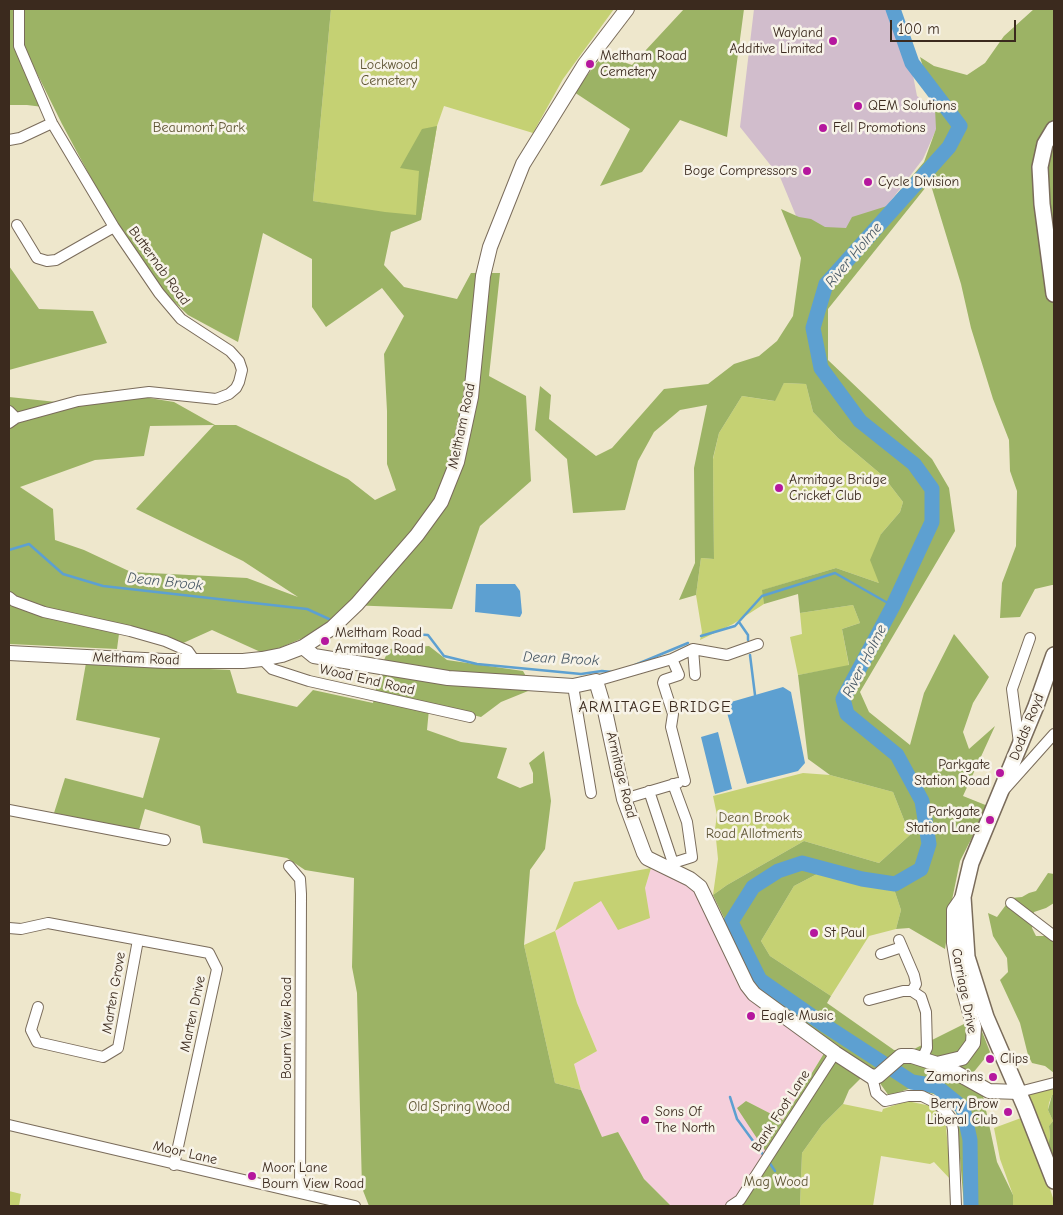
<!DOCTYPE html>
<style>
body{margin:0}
#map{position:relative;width:1063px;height:1215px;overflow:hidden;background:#eee7cc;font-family:"Comic Neue",sans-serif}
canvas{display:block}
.frame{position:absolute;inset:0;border:10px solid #3b2a1e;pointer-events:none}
.scale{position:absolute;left:890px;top:20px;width:126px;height:22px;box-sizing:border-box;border:2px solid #3b2a1e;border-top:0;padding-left:6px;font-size:15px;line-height:18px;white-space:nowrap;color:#3b2a1e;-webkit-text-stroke:4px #f7f3e8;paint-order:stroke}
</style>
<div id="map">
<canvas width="1063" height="1215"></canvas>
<div class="frame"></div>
<div class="scale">100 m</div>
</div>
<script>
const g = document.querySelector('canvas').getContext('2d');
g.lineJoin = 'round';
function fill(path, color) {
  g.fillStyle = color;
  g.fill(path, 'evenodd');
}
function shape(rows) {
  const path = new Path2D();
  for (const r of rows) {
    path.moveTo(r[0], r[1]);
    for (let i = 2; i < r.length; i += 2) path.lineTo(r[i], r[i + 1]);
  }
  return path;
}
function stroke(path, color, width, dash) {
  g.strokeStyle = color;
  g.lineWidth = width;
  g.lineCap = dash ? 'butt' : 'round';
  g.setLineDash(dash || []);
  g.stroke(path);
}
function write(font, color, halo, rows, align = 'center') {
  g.font = font + ' "Comic Neue",sans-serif';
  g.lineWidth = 5;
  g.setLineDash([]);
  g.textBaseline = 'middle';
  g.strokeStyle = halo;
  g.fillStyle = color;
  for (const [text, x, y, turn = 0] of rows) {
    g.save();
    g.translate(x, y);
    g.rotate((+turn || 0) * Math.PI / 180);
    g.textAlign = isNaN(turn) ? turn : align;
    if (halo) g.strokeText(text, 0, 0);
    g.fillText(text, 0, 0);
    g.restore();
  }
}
const built = shape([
 [651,868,694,889,752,998,823,1055,782,1120,746,1101,766,1152,735,1201,723,1206,671,1206,644,1179,618,1132,602,1138,581,1090,574,1064,597,1051,577,1003,555,931,601,901,645,888]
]);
const industrial = shape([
 [754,9,890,9,911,65,917,96,943,114,923,159,886,207,813,257,780,177,740,127]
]);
const green = shape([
 [331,9,614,9,563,79,533,133,444,106,437,126,421,220,313,201],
 [784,383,806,384,813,412,838,438,883,476,903,502,900,512,881,534,879,583,836,568,763,590,764,604,733,624,700,640,702,632,696,595,701,558,714,559,713,459,719,433,742,396,774,401],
 [853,605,860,623,842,629,849,666,798,675,790,637,802,634,800,613],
 [803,773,830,775,893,792,910,835,879,863,804,841,727,885,713,895,718,859,715,829,717,815,713,796],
 [651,868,645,888,650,918,618,930,601,901,555,931,577,1003,597,1051,574,1064,581,1090,555,1083,524,945,555,931,574,882],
 [817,874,862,884,894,889,901,910,896,929,869,936,831,996,770,956,761,941,794,886],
 [1054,1087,1054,1095,1052,1095,1049,1103,1048,1110,1053,1121,1049,1126,1050,1136,1048,1146,1026,1095],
 [907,1101,931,1106,945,1116,951,1180,934,1162,930,1164,881,1156,873,1206,800,1206,802,1153,822,1125,843,1104,882,1112,883,1109],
 [1021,1118,1050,1189,1054,1201,1054,1206,1013,1206,1013,1195,1000,1159,994,1128],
 [9,1191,21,1194,19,1206,9,1206]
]);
const forest = shape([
 [9,9,15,9,13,34,24,66,43,107,27,105,9,105],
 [22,9,331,9,313,201,385,212,416,215,419,171,400,168,422,129,437,126,421,220,391,232,384,265,404,287,457,299,471,273,500,273,489,376,526,396,531,481,480,526,452,609,348,605,322,630,265,654,212,630,181,644,120,626,117,649,9,644,9,397,66,403,106,391,174,402,215,425,236,425,348,479,375,500,396,490,387,464,387,411,384,354,404,316,382,288,326,327,312,307,312,259,263,233,238,342,188,315,166,294,113,219,62,124,21,41],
 [214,425,136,509,243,561,298,597,247,578,131,572,84,550,55,540,53,509,20,487,95,460,144,456,150,426],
 [684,9,744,9,727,137,680,120,642,172,600,186,630,129,574,92,603,55,632,65],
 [1034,9,1054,9,1054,585,1052,585,1035,589,1020,617,1000,618,1002,583,1016,546,1017,491,1010,471,1009,440,993,399,971,328,961,284,930,182,828,309,828,360,932,459,949,488,955,531,860,692,869,712,910,745,924,693,954,634,989,677,973,703,963,732,969,749,995,726,963,796,988,806,960,861,952,900,945,949,909,928,896,929,901,910,894,889,817,874,794,886,761,941,770,956,831,996,827,1003,894,1050,914,1049,966,1023,981,1029,990,1052,964,1084,983,1096,997,1162,1013,1195,1013,1206,964,1206,956,1111,937,1095,911,1088,889,1096,870,1069,849,1090,843,1104,822,1125,802,1153,800,1206,740,1206,735,1201,766,1152,737,1108,746,1101,783,1120,823,1055,827,1038,758,989,713,895,727,885,804,841,879,863,910,835,893,792,830,775,808,759,798,675,849,665,842,629,860,623,853,605,800,613,798,594,764,604,762,590,836,568,879,583,870,560,881,534,900,512,903,502,883,476,838,438,813,412,806,384,784,383,775,401,742,396,719,433,713,458,714,559,701,558,696,595,679,600,695,563,694,468,707,405,680,410,654,432,638,461,625,510,573,513,567,459,535,430,540,386,551,395,549,419,596,456,612,448,664,389,708,384,734,364,759,356,777,341,793,316,801,258,781,209,799,217,811,219,825,227,846,228,852,217,887,206,924,162,936,129,935,108,920,57,934,66,967,75,985,63,1004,36],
 [9,266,39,309,93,311,107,343,9,370],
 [429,646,447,660,523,671,533,689,501,702,481,717,439,707,429,709,427,730,461,742,507,748,497,778,520,788,533,783,533,773,529,763,544,751,551,801,545,849,530,870,524,945,555,1083,581,1090,602,1137,618,1132,644,1179,671,1206,369,1206,362,1188,357,993,352,967,354,878,305,870,287,858,203,843,200,826,145,809,139,830,54,813,65,778,143,798,160,738,76,720,86,663,230,670,237,693,297,707,313,690,373,703,380,669,389,649],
 [1048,873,1054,874,1054,903,1046,908,1034,912,1032,928,1036,936,1045,936,1054,939,1054,1073,1045,1066,1032,1063,1028,1055,1020,1023,1000,980,1008,972,1007,958,993,936,988,913,997,917,1011,898,1022,897,1029,893,1036,891],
 [1052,1095,1054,1095,1054,1162,1048,1146,1050,1136,1049,1126,1053,1121,1048,1110]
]);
const water = shape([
 [476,584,515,584,520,591,522,613,520,617,475,612],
 [783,687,791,692,805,763,798,771,747,784,726,709,731,702],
 [718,732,732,789,715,794,701,737]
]);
const stream = shape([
 [9,550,29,544,63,574,103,586,307,609,329,619],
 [739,622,748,635,748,640],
 [409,634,428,635,444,656,477,664,581,674,602,671,613,672],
 [701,636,735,626,762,596,835,573,893,606],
 [750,655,755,695],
 [635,665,688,643],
 [730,1097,737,1119,764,1156],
 [769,1162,775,1171]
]);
const river = shape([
 [893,9,912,63,960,126,949,147,826,284,813,328,821,368,860,421,914,464,932,489,932,522,893,606,843,699,847,714,897,755,922,801,929,844,921,869,895,884,862,879,802,863,778,871,753,887,731,922,760,980,826,1026,912,1082,936,1086,963,1108,970,1140,971,1206]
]);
const street = shape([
 [9,140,20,138,52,123],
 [17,225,37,258,47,261,56,260,114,227],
 [9,411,16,418],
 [9,423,16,418,78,401,149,392,216,399,229,394,236,388,239,382,242,370,239,361,230,351,181,319,159,293,114,227,52,123,19,46,19,9],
 [9,597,14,601,44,612,130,631,165,641,188,651,195,661],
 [693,649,695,675],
 [262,659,272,669,309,681,470,717],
 [672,659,679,675,664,680,663,683,673,714,671,727,685,781],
 [596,681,672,659,693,649,727,655,758,644],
 [573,686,591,793],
 [1019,743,1012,689,1030,638],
 [673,784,687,822,692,857,673,863],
 [1004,790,1054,734],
 [649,791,673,863,670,868],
 [624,799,678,783],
 [9,810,165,840],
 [289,866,300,879,301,894,300,1193],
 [1011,903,1054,936],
 [9,928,21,929,48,923,209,953,217,969,174,1165],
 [899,940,914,975,916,984,912,991],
 [881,954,902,947],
 [869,1000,903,991,912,991,921,997,926,1012,927,1048,922,1059],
 [38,1007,31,1030,37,1042,103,1057,118,1048,138,940],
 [872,1077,876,1093,885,1101,908,1096,922,1096,934,1102,945,1110,951,1118,953,1130,956,1206],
 [1019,1092,1054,1083],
 [9,1125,355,1206],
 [731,1206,740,1200,835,1053]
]);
const secondary = shape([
 [303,647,314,656,448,678,573,686,596,681,605,711,624,799,644,853,647,858,690,879,700,887,747,985,754,994,835,1053,872,1077,878,1076,901,1056,912,1056,937,1064,955,1072,989,1091,1019,1092],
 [9,653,164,661,243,661,262,659,282,655,303,647,332,628,357,604,417,535,441,502,457,462,471,397,483,276,490,247,523,164,585,64,627,9],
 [937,1064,962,1058,973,1043,974,1027,959,974,954,943,954,910,963,897]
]);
const primary = shape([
 [1054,129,1045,144,1040,167,1042,204,1054,294],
 [1054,655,1036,706,971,863,963,897,967,957,986,1017,1025,1107,1054,1181]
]);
const markers = [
 [833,41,5,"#b5179e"],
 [590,64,5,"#b5179e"],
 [858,106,5,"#b5179e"],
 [823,128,5,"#b5179e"],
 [807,171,5,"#b5179e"],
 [868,182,5,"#b5179e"],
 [779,488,5,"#b5179e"],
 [325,641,5,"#b5179e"],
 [1000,773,5,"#b5179e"],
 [990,820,5,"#b5179e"],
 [814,933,5,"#b5179e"],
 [751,1016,5,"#b5179e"],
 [990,1059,5,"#b5179e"],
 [993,1077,5,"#b5179e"],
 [1008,1112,5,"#b5179e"],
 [645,1120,5,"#b5179e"],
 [252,1176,5,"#b5179e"]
];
const poiNames = [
 ["Wayland",823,33,"right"],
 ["Additive Limited",823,49,"right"],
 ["Meltham Road",600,56],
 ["Cemetery",600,72],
 ["QEM Solutions",868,106],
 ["Fell Promotions",833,128],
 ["Boge Compressors",797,171,"right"],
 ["Cycle Division",878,182],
 ["Armitage Bridge",789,480],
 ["Cricket Club",789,496],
 ["Meltham Road",335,633],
 ["Armitage Road",335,649],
 ["Parkgate",990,765,"right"],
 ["Station Road",990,781,"right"],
 ["Parkgate",980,812,"right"],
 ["Station Lane",980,828,"right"],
 ["St Paul",824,933],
 ["Eagle Music",761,1016],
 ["Clips",1000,1059],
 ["Zamorins",983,1077,"right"],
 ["Berry Brow",998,1104,"right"],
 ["Liberal Club",998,1120,"right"],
 ["Sons Of",655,1112],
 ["The North",655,1128],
 ["Moor Lane",262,1168],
 ["Bourn View Road",262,1184]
];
const parkNames = [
 ["Lockwood",389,65],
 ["Cemetery",389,81],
 ["Beaumont Park",199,128],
 ["Dean Brook",754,818],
 ["Road Allotments",754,834],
 ["Old Spring Wood",459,1107],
 ["Mag Wood",776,1182]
];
const streetNames = [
 ["Butternab Road",159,266,54],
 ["Meltham Road",462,426,-78],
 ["Meltham Road",136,659,2],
 ["Wood End Road",367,680,13],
 ["Dodds Royd",1027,727,-68],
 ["Armitage Road",621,775,76],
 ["Carriage Drive",964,991,79],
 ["Marten Grove",114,993,-80],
 ["Marten Drive",193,1014,-78],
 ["Bourn View Road",287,1028,-90],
 ["Bank Foot Lane",781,1111,-57],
 ["Moor Lane",185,1153,13]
];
const waterNames = [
 ["River Holme",854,255,-50],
 ["Dean Brook",165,582,6],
 ["Dean Brook",561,659,3],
 ["River Holme",865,661,-63]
];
const quarterNames = [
 ["ARMITAGE BRIDGE",655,707]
];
fill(built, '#f5cfdb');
fill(industrial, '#d1bdcc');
fill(green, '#c5d173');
fill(forest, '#9cb365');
fill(water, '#5da0d1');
stroke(stream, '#5da0d1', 2.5);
stroke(river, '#5da0d1', 15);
stroke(street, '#7a6c5b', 12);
stroke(secondary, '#7a6c5b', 16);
stroke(primary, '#7a6c5b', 18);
stroke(street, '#fff', 10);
stroke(secondary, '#fff', 14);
stroke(primary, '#fff', 15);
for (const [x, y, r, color] of markers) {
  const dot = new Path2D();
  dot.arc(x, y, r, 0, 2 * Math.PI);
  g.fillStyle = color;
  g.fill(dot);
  stroke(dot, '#f7f3e8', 2);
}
write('14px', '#3b2a1e', '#f7f3e8', poiNames, 'left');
write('14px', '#5e5433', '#f7f3e8', parkNames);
write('14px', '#3b2a1e', '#f7f3e8', streetNames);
write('italic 15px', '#495966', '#f7f3e8', waterNames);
g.letterSpacing = '1px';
write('16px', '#3b2a1e', '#f7f3e8', quarterNames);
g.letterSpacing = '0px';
</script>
